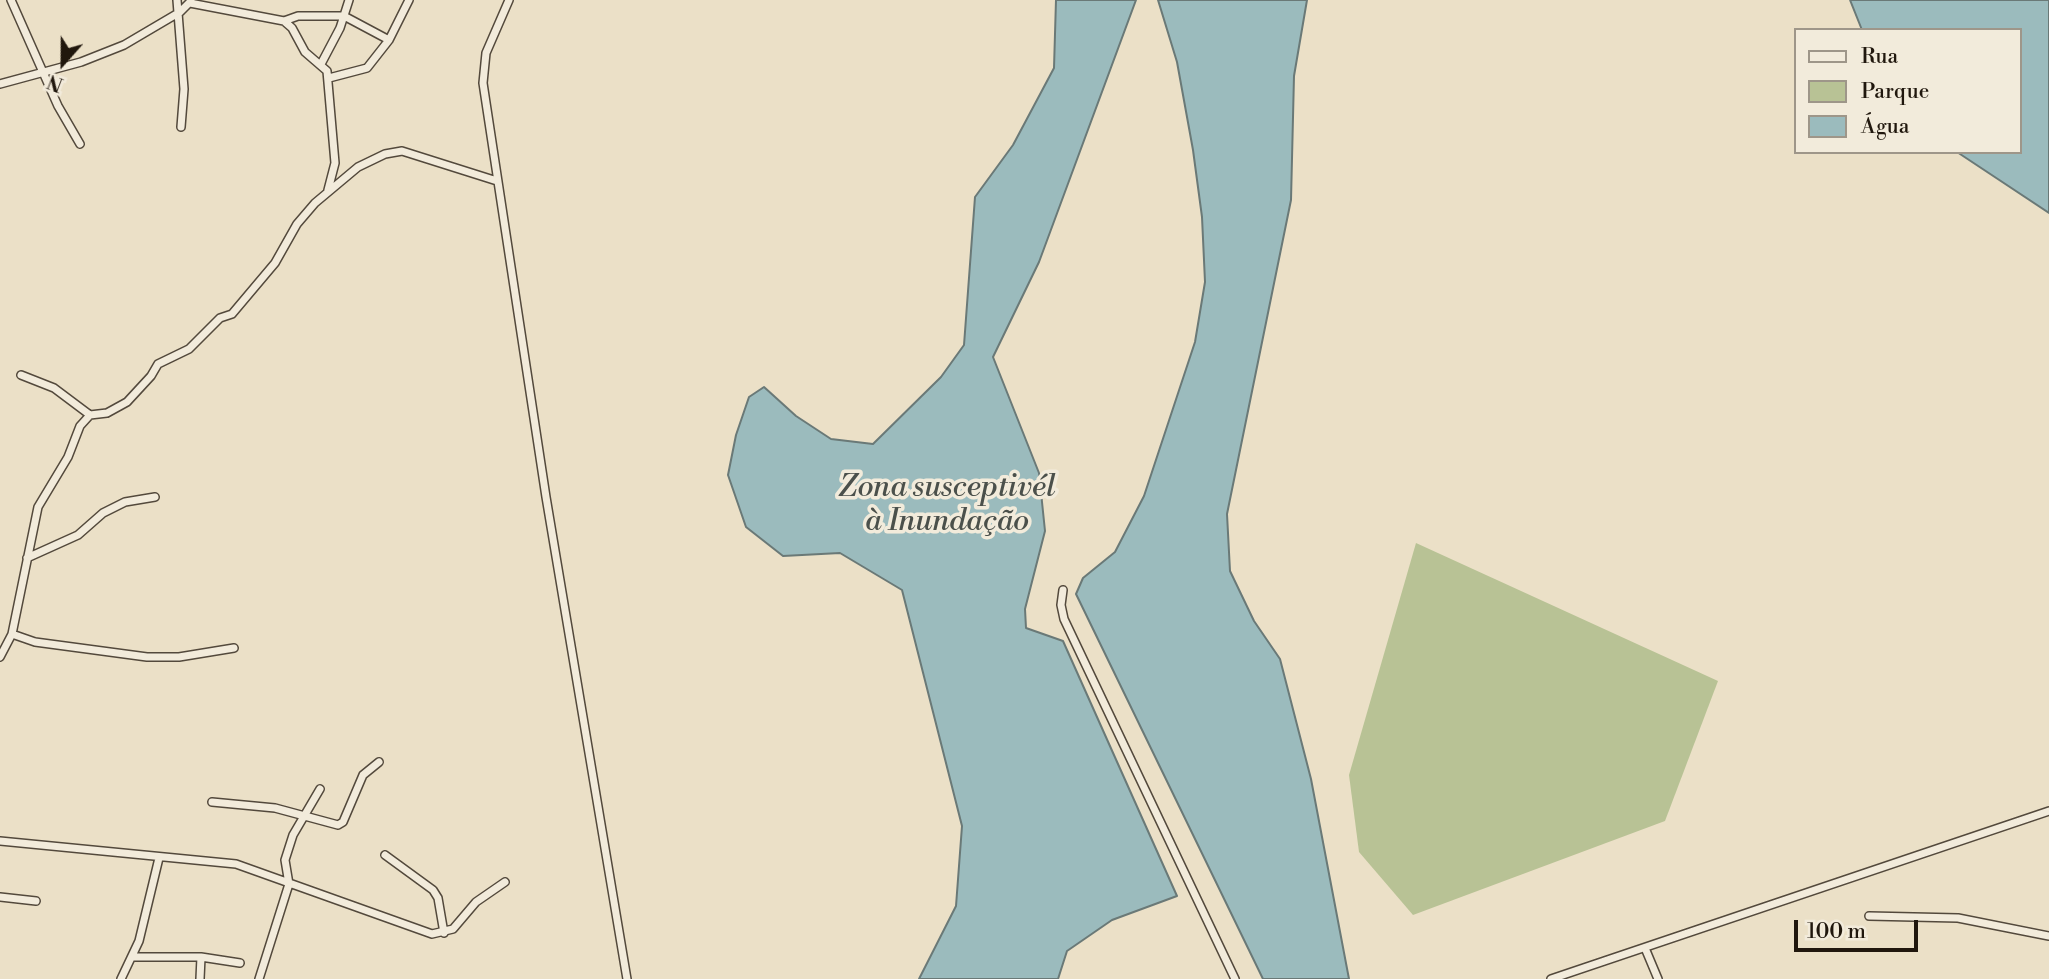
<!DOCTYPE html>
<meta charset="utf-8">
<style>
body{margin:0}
#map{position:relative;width:2049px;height:979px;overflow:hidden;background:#ebe0c7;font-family:"Libre Bodoni",serif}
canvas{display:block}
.legend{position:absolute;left:1794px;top:28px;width:228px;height:126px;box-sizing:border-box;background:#f2ebdb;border:2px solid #9e9689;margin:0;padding:9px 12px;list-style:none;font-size:21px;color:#20170d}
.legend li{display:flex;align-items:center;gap:14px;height:35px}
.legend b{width:35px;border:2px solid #9e9689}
.north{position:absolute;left:28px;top:28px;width:70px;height:70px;-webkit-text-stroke:5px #f2ebdb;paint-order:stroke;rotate:201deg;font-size:19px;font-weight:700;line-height:28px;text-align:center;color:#20170d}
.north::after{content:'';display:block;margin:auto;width:24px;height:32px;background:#20170d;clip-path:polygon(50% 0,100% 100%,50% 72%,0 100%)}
.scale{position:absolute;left:1794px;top:920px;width:124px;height:32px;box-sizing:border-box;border:4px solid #20170d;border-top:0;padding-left:9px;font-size:21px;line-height:24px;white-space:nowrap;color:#20170d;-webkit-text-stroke:5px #f2ebdb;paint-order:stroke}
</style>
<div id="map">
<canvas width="2049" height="979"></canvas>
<ul class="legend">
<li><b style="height:9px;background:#f2ebdb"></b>Rua</li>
<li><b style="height:19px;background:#b8c295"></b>Parque</li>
<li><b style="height:19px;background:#9bbbbd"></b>Água</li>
</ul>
<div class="north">N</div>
<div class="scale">100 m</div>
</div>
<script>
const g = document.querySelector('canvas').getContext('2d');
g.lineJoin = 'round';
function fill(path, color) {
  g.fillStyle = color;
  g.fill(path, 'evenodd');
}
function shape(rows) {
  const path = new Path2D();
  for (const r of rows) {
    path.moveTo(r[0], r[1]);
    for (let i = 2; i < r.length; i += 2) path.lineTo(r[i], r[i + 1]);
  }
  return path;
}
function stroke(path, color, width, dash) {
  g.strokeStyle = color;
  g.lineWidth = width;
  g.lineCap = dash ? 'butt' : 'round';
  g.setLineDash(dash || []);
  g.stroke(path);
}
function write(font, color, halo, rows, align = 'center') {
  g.font = font + ' "Libre Bodoni",serif';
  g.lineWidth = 7;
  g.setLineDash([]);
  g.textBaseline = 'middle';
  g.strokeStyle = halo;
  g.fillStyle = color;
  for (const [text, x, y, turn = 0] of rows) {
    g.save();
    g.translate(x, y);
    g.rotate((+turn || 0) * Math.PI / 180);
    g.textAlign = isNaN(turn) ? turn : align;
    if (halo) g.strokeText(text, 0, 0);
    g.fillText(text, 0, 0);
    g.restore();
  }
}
const green = shape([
 [1416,543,1718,681,1665,821,1413,915,1359,852,1349,775]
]);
const water = shape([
 [1056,0,1136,0,1039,262,993,357,1039,473,1045,531,1025,609,1026,628,1063,641,1177,896,1112,920,1067,951,1058,979,919,979,956,906,962,826,902,590,840,553,783,556,746,527,728,475,736,435,749,397,764,387,796,416,831,439,873,444,941,377,964,345,975,197,1013,145,1054,68,1056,0],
 [1158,0,1307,0,1294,76,1291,200,1227,514,1230,571,1254,621,1280,659,1311,779,1349,979,1263,979,1076,594,1083,578,1115,552,1144,496,1195,342,1205,282,1202,217,1193,150,1177,62,1158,0],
 [1850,0,2049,0,2049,213,1957,152,2019,152,2019,30,1862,30,1850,0]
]);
const minor = shape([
 [11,0,58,106,80,144],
 [177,0,184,89,181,127],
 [509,0,486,53,483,83,546,497,627,979],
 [190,3,284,21,292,28,305,52,327,71,335,163,328,190],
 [284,21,298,16,344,16,389,40],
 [321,64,340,28,349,0],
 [329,78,367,68,389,40,409,0],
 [0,84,81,62,124,45,180,12,191,1],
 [21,375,54,388,90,415],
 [27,558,78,535,103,513,125,502,155,497],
 [1063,590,1061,605,1064,619,1235,979],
 [12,634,35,642,147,657,179,657,234,648],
 [0,657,12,634,38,507,68,457,80,426,90,415,107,413,127,402,151,376,158,364,189,349,220,318,232,314,275,263,297,224,315,203,358,167,385,154,402,151,497,181],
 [212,802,275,808,338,825,343,822,363,775,379,762],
 [0,841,236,864,432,934,453,929,476,902,505,882],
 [385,855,433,890,438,898,444,933],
 [0,897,36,901],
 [1869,916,1958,918,2049,936],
 [1645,948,1658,979],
 [134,957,201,957,240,963],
 [121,979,139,941,159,858],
 [200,979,201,957],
 [259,979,289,884,285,860,293,835,320,789],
 [1551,979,2049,811]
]);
const waterNames = [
 ["Zona susceptivél",947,489],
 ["à Inundação",947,523]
];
fill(green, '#b8c295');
fill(water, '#9bbbbd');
stroke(water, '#6a7977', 2);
stroke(minor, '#53493c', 10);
stroke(minor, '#f2ebdb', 7);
write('italic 30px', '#4b504b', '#f2ebdb', waterNames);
</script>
